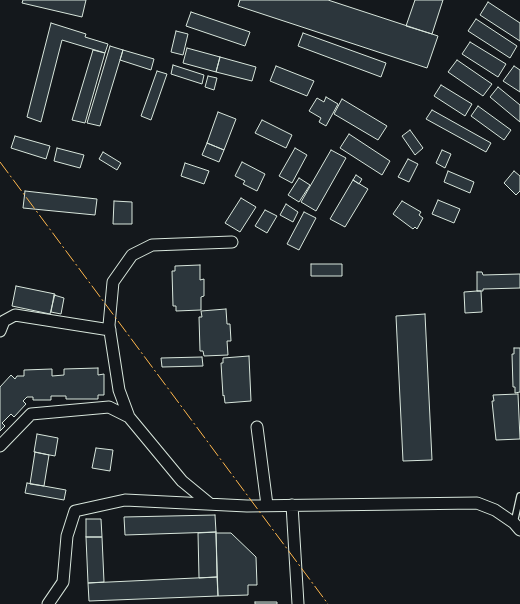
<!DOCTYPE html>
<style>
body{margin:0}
canvas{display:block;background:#14181c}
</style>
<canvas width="520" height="604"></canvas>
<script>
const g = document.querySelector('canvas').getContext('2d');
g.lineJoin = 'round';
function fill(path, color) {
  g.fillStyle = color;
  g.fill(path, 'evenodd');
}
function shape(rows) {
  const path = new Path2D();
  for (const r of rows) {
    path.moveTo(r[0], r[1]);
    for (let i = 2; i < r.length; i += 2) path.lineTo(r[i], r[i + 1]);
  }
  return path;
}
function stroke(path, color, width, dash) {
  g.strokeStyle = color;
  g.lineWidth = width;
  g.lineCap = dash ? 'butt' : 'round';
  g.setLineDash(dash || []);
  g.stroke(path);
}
const building = shape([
 [23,0,86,0,82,17,22,3,23,0],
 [240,0,328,0,438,36,427,68,238,6,240,0],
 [415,0,443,0,432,34,406,26,415,0],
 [488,2,520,23,520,41,480,15,488,2],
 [191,12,250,32,245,46,186,26,191,12],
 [476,19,517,46,510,58,468,31,476,19],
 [51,23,86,34,85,37,108,44,105,53,62,40,41,122,27,117,51,23],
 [176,31,188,34,183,55,171,52,176,31],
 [303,33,386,63,381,77,298,46,303,33],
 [470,42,506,64,498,77,462,54,470,42],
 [110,46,123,50,100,126,87,123,110,46],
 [187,48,220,57,216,72,183,63,187,48],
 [93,50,105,53,85,123,72,120,93,50],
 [123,50,154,59,151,70,120,60,123,50],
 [220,57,256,67,252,81,216,72,220,57],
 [457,60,492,84,483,96,448,72,457,60],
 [173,65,204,75,202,84,171,74,173,65],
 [276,66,314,81,307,96,270,81,276,66],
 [514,66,520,70,520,92,503,81,514,66],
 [157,71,167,74,151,120,141,116,157,71],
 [208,76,217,78,214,90,205,87,208,76],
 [441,85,472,104,465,116,434,96,441,85],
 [498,87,520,105,520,122,490,97,498,87],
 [326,97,338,104,326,126,319,122,321,118,309,111,317,98,324,102,326,97],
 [342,99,387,126,378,140,334,114,342,99],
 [478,106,511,130,504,140,471,116,478,106],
 [432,110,491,143,486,152,426,119,432,110],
 [218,112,236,119,224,150,207,143,218,112],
 [262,120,292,135,286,148,255,133,262,120],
 [410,130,423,148,415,155,402,136,410,130],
 [349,134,390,161,382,175,340,148,349,134],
 [15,136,50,146,46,159,11,148,15,136],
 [207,143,224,150,219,162,202,155,207,143],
 [57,148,84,155,80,168,54,161,57,148],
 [295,148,307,155,292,183,279,176,295,148],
 [331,150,346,158,316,211,301,202,331,150],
 [442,150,451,154,445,168,436,163,442,150],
 [103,152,121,163,117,170,99,159,103,152],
 [408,159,418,164,409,182,398,177,408,159],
 [242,162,265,174,257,191,243,184,245,181,235,176,242,162],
 [185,163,209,171,204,184,181,176,185,163],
 [448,171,474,182,470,193,444,182,448,171],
 [514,171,520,176,520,191,516,195,504,183,514,171],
 [356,175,362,179,359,184,353,180,356,175],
 [299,178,310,185,299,202,288,195,299,178],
 [353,180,368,189,345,227,330,219,353,180],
 [25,191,97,199,95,215,23,208,25,191],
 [241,198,256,207,240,232,225,223,241,198],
 [438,200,460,209,454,223,432,214,438,200],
 [114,201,132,202,132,224,113,224,114,201],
 [402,201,421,212,419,215,423,218,417,229,415,227,413,229,393,214,402,201],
 [286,204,298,212,293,222,280,215,286,204],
 [265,210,277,216,267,233,255,226,265,210],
 [304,212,316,218,299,250,287,244,304,212],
 [311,264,342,264,342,276,311,276,311,264],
 [200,265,200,280,204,279,204,296,201,297,201,310,176,311,176,306,173,306,172,271,175,271,175,266,200,265],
 [477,272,482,272,483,275,520,274,520,288,483,289,483,291,477,291,477,272],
 [16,286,55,294,50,314,12,306,16,286],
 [477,291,481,291,482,312,465,313,464,292,477,291],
 [54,295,64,298,61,314,51,312,54,295],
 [226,309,227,324,230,324,231,341,227,341,228,355,204,356,203,351,200,351,199,317,202,317,201,311,226,309],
 [425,314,432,460,403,461,396,316,425,314],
 [514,348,520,348,520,392,515,393,515,387,513,387,512,354,514,354,514,348],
 [249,356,251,401,225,403,224,395,223,396,221,363,223,363,223,358,249,356],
 [202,357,203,366,162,367,161,358,202,357],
 [98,368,98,375,104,374,104,395,98,395,98,399,66,399,66,396,51,396,51,400,33,400,33,397,27,397,23,401,26,404,14,417,11,414,2,423,5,426,0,431,0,387,11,375,15,379,17,376,24,376,24,370,52,369,52,376,64,375,64,369,98,368],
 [518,394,520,439,496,440,492,401,494,401,493,395,518,394],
 [37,434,58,438,55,456,34,452,37,434],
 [96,448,113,450,110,471,92,468,96,448],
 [35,452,49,455,44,486,30,484,35,452],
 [27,483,66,490,64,500,25,493,27,483],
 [215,515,216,532,125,535,124,517,215,515],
 [86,519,101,519,102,537,86,537,86,519],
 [216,532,217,577,199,578,198,533,216,532],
 [216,533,231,533,256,557,257,585,248,585,248,595,218,596,216,533],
 [86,537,102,537,104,582,88,583,86,537],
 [217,577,218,596,89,601,88,583,217,577],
 [255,602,277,602,277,604,255,604,255,602]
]);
const lane = shape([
 [514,523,520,496]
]);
const street = shape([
 [0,331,4,321,15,315,110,330],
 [129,417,119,390,109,325,113,282,132,255,152,245,232,242],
 [257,427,267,505],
 [0,446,31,414,109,407,129,417,182,481,210,504],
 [292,505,298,604],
 [48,604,63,582,67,536,75,511,125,500,247,506,477,503,495,510,514,523,520,530]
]);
const power = shape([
 [0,162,328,604]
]);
fill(building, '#2c363c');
stroke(building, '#d8e6dc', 1);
stroke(lane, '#d8e6dc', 8);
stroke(street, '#d8e6dc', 13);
stroke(lane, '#14181c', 5.5);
stroke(street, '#14181c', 11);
stroke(power, '#ffb74d', 1, [14, 3, 2, 3]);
</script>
